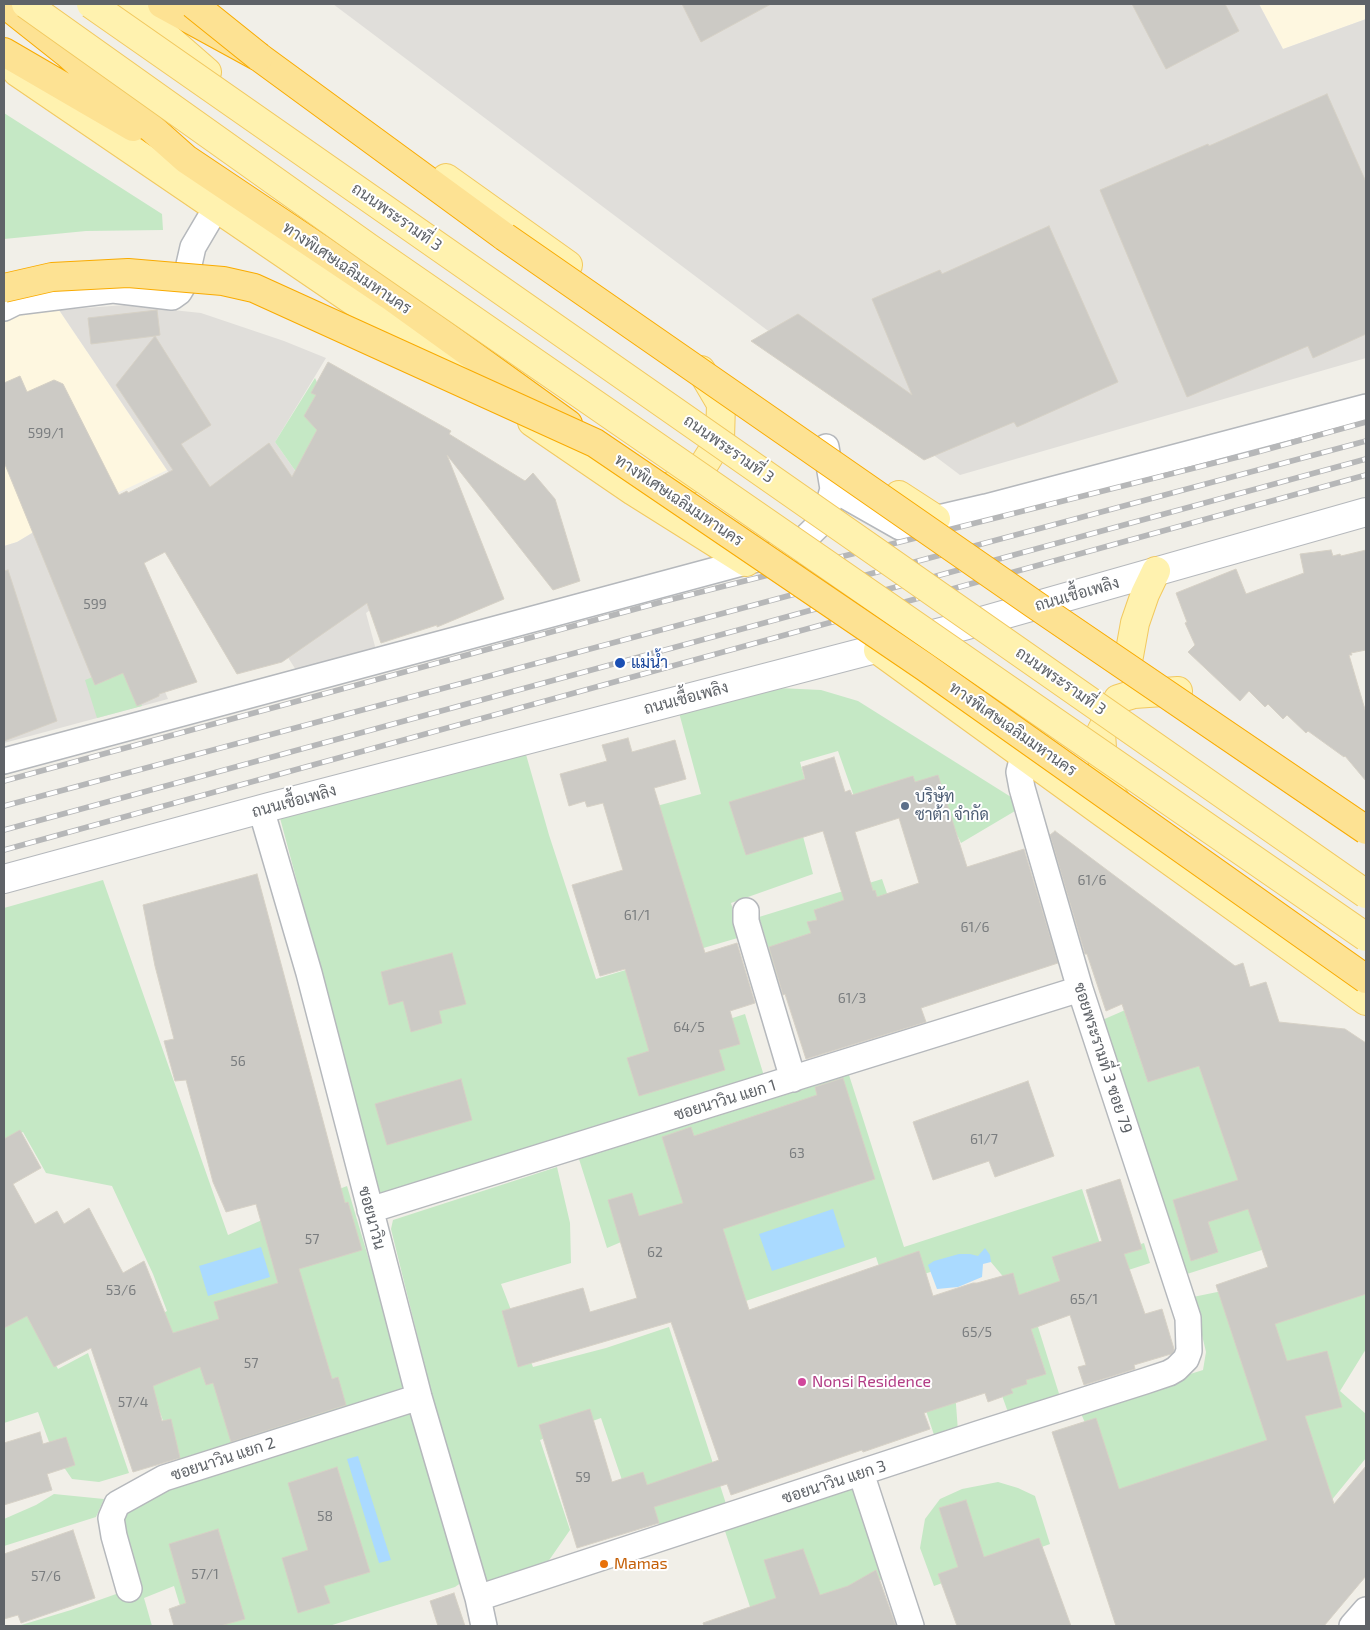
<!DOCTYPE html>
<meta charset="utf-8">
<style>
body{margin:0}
#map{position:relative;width:1370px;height:1630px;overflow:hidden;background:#f1efe8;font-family:"Exo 2",sans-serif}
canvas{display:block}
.frame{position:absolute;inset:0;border:5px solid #5f6368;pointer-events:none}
</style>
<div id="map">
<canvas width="1370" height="1630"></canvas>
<div class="frame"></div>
</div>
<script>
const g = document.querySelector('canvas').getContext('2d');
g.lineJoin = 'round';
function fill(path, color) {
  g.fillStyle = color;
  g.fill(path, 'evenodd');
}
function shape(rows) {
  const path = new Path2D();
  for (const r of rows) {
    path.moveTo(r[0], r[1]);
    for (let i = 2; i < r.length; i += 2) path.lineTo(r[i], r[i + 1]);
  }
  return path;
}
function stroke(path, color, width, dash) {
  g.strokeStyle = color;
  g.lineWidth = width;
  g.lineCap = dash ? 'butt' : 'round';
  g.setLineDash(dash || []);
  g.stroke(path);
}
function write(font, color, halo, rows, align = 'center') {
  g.font = font + ' "Exo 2",Sarabun,sans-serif';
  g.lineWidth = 4;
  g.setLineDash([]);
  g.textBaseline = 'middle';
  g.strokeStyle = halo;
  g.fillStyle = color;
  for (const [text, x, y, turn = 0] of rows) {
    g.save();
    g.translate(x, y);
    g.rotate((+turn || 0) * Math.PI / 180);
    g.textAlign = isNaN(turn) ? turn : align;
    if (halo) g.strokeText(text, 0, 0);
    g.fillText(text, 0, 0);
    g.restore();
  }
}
const commercial = shape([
 [1259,4,1366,4,1366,19,1283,49],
 [59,310,167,470,37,530,17,542,4,546,4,319,9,316,37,311]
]);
const industrial = shape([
 [333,4,1259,4,1283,49,1366,19,1366,358,960,475],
 [125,305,201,313,284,341,326,358,275,442,385,599,366,613,376,650,296,670,167,470,59,310],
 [90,506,168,699,4,743,4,546,17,542,37,530]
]);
const green = shape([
 [4,113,162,214,163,230,86,231,4,239],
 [315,378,390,535,360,563,275,442],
 [126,664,142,706,97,718,85,680],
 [758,687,821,690,858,701,1011,797,1015,811,961,843,932,783,857,805,838,751,800,762,811,802,795,806,813,874,731,903,741,937,700,949,653,807,701,794,678,709],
 [525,751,549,835,596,979,629,969,655,1043,745,1014,764,1076,380,1193,280,818],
 [882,879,891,905,778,979,759,917],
 [103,880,228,1235,278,1213,347,1186,409,1394,179,1464,130,1331,167,1311,153,1274,112,1186,46,1173,23,1132,4,1142,4,908],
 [1162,994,1198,1045,1265,1249,1187,1274,1100,1021],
 [849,1075,904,1247,1082,1189,1104,1256,1144,1243,1150,1263,1110,1276,1027,1292,1061,1400,1009,1415,1000,1390,1006,1280,985,1255,908,1279,952,1351,958,1431,935,1438,876,1257,710,1313,680,1217,607,1248,579,1159],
 [557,1167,570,1223,571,1263,501,1284,533,1367,606,1348,669,1327,728,1510,664,1530,623,1483,601,1418,540,1440,570,1530,543,1569,496,1584,482,1580,432,1395,391,1229,393,1220],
 [1227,1290,1272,1315,1366,1292,1366,1349,1340,1391,1366,1414,1366,1458,1317,1518,1132,1590,1090,1434,1079,1409,1203,1370,1206,1352,1193,1297],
 [24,1308,58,1369,88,1353,129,1473,99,1482,72,1479,52,1450,38,1412,4,1423,4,1318],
 [415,1406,465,1580,455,1587,329,1626,186,1626,174,1586,144,1598,152,1626,18,1626,71,1610,119,1593,120,1516,181,1483],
 [998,1482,1018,1488,1035,1496,1050,1544,934,1586,920,1548,925,1519,940,1499,962,1489],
 [853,1486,883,1579,843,1594,752,1613,724,1528],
 [54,1494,104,1499,96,1517,4,1546,4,1519,36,1505]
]);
const water = shape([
 [833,1209,845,1247,772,1271,759,1234],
 [261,1247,270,1277,208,1296,199,1266],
 [985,1248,990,1255,991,1262,983,1264,982,1277,958,1287,937,1289,928,1265,934,1261,959,1254,970,1254,978,1256],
 [358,1456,391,1560,379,1563,347,1459]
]);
const building = shape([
 [682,4,771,4,701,42,682,4],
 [1132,4,1225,4,1239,31,1166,69,1132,4],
 [1327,94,1366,182,1366,334,1313,358,1308,346,1187,397,1100,190,1208,144,1209,146,1327,94],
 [1049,226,1118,382,1017,427,1014,422,924,460,751,341,798,314,912,395,872,299,940,270,942,274,1049,226],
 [157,310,160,335,155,336,211,425,181,444,210,487,269,443,292,477,317,430,304,416,316,395,311,393,328,362,451,431,449,434,525,481,533,473,555,499,580,581,553,590,447,455,504,599,437,627,437,625,381,643,367,603,282,662,237,674,165,552,144,563,197,682,159,694,159,696,137,706,123,673,95,685,4,462,4,383,20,376,27,392,54,380,63,384,119,495,127,491,128,493,173,470,116,385,155,336,91,344,88,318,157,310],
 [1331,550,1333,556,1340,554,1341,556,1366,550,1366,650,1351,653,1352,655,1349,655,1366,713,1366,781,1345,756,1344,757,1308,731,1306,733,1287,715,1283,719,1268,704,1265,707,1249,691,1240,701,1188,652,1195,645,1185,623,1187,622,1176,593,1236,569,1246,594,1304,573,1300,554,1331,550],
 [8,570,57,721,4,741,4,571,8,570],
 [628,738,632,752,675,740,686,779,654,788,705,953,737,943,755,1003,730,1011,740,1044,719,1050,725,1070,639,1096,627,1058,649,1051,625,969,600,976,572,885,623,870,603,803,587,807,585,801,569,806,560,774,607,761,602,745,628,738],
 [834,757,845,792,850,790,852,795,913,776,915,782,938,775,967,867,1024,849,1058,963,921,1008,926,1022,806,1059,785,994,783,995,769,947,811,933,807,922,817,920,814,910,844,900,823,831,746,855,729,802,805,779,802,767,834,757],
 [899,818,919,883,877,897,875,890,873,891,855,832,899,818],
 [1055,831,1235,966,1243,963,1250,987,1266,982,1279,1022,1345,1029,1366,1043,1366,1294,1275,1324,1287,1361,1327,1351,1342,1407,1305,1416,1334,1504,1366,1466,1366,1576,1324,1626,1116,1626,1052,1432,1096,1418,1119,1489,1267,1440,1216,1285,1268,1267,1248,1209,1208,1222,1218,1252,1191,1261,1173,1200,1238,1180,1199,1066,1148,1082,1122,1004,1106,1011,1087,954,1085,954,1050,835,1055,831],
 [257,874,345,1203,348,1202,362,1250,299,1269,332,1379,338,1377,346,1405,231,1442,213,1383,206,1385,200,1367,153,1386,162,1421,171,1419,180,1458,133,1472,91,1348,54,1367,27,1316,4,1328,4,1139,20,1130,41,1168,13,1184,35,1224,57,1211,64,1224,89,1208,123,1273,144,1261,173,1333,219,1319,214,1302,278,1283,256,1204,226,1212,213,1182,186,1080,175,1081,164,1041,174,1039,155,966,143,905,257,874],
 [452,953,466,1004,439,1011,442,1023,411,1032,403,1001,389,1005,381,972,452,953],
 [843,1078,875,1179,723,1229,749,1310,919,1251,933,1296,973,1283,977,1283,1013,1273,1019,1295,1060,1281,1052,1257,1102,1241,1086,1190,1120,1179,1142,1249,1124,1254,1145,1314,1162,1309,1174,1349,1174,1351,1171,1354,1134,1365,1135,1369,1084,1385,1078,1367,1086,1365,1070,1315,1031,1329,1046,1374,1026,1380,1027,1384,1011,1389,1013,1393,988,1402,985,1393,924,1413,930,1429,863,1452,862,1450,731,1495,727,1484,654,1507,659,1523,577,1548,539,1425,590,1409,612,1482,643,1472,647,1485,719,1460,671,1322,518,1367,502,1311,583,1288,590,1312,637,1298,608,1200,632,1193,639,1216,683,1203,662,1137,691,1127,694,1136,817,1095,815,1087,843,1078],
 [461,1079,472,1120,387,1145,375,1104,461,1079],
 [1028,1081,1054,1156,995,1177,989,1161,933,1180,913,1122,1028,1081],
 [40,1432,43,1444,66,1437,75,1465,47,1474,52,1490,4,1505,4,1443,40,1432],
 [337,1467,370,1572,324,1586,330,1603,298,1613,282,1558,308,1550,288,1483,337,1467],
 [966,1500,984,1557,1039,1538,1071,1626,957,1626,938,1574,958,1567,939,1508,966,1500],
 [218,1529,245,1619,220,1626,174,1626,169,1609,186,1603,169,1544,218,1529],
 [73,1530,95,1598,21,1623,18,1615,4,1619,4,1554,73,1530],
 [803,1549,820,1595,848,1586,876,1570,896,1626,704,1626,703,1623,776,1598,764,1560,803,1549],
 [454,1593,465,1626,438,1626,430,1601,454,1593]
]);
const minor = shape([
 [4,308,16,302,113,290,172,297,179,292,185,282,193,247,216,208],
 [833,489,900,527,986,507,1366,407],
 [4,761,794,549,824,520,833,489,826,447],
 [261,809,309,973,419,1397,478,1598,484,1626],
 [746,911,746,921,793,1079],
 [370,1210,1080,989],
 [861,1473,911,1626],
 [129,1589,114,1536,111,1518,117,1504,164,1478,419,1397],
 [478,1598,978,1434,1145,1381,1169,1373,1176,1369,1186,1359,1189,1351,1188,1318,1080,989,1038,844,1022,788,1019,772,1023,756],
 [1352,1626,1366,1610]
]);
const tertiary = shape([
 [4,879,269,807,964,626,1366,512]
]);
const primary = shape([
 [129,4,207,72],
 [17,72,459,373],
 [446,178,568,265],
 [532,422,633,491,746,562],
 [642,490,668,487,696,477,720,439,721,404,701,370],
 [899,495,936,519],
 [878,650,1103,813,1366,1001],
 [1129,656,1135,623,1145,594,1156,571],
 [1121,809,1104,781,1101,732,1118,699,1134,694,1178,691]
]);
const motorway = shape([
 [5,4,68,54,186,159,389,295,568,424],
 [162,4,259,57,505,237],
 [4,52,133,127]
]);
const rail = shape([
 [4,781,665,601,1254,453,1366,422],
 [4,806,1366,441],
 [4,830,1366,459],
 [4,850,1366,475]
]);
const primaryBridge = shape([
 [26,4,369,248,1366,937],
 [91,4,1366,894]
]);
const motorwayBridge = shape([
 [193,4,259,57],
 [505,237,1034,604,1366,830],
 [4,288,52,277,128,273,223,281,254,288,595,443,925,667,1366,979]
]);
const markers = [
 [620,663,6,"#1a4fb4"],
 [905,806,5,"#5c6f8a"],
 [802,1382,5,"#d1479c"],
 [604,1564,5,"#e8710a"]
];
const numberNames = [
 ["599/1",46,433],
 ["599",95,604],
 ["61/6",1092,880],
 ["61/1",637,915],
 ["61/6",975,927],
 ["61/3",852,998],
 ["64/5",689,1027],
 ["56",238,1061],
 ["61/7",984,1139],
 ["63",797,1153],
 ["57",312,1239],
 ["62",655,1252],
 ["53/6",121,1290],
 ["65/1",1084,1299],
 ["65/5",977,1332],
 ["57",251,1363],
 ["57/4",133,1402],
 ["59",583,1477],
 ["58",325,1516],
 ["57/1",205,1574],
 ["57/6",46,1576]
];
const streetNames = [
 ["ถนนพระรามที่ 3",397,217,35],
 ["ทางพิเศษเฉลิมมหานคร",347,268,34],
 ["ถนนพระรามที่ 3",729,449,35],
 ["ทางพิเศษเฉลิมมหานคร",679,500,34],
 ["ถนนเชื้อเพลิง",1077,594,-16],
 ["ถนนพระรามที่ 3",1061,681,35],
 ["ถนนเชื้อเพลิง",686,698,-15],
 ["ทางพิเศษเฉลิมมหานคร",1013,729,35],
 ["ถนนเชื้อเพลิง",294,801,-15],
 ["ซอยพระรามที่ 3 ซอย 79",1103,1058,72],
 ["ซอยนาวิน แยก 1",725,1100,-17],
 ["ซอยนาวิน",372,1218,75],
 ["ซอยนาวิน แยก 2",223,1459,-18],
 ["ซอยนาวิน แยก 3",834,1482,-18]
];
const transitNames = [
 ["แม่น้ำ",631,663]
];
const serviceNames = [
 ["บริษัท",915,797],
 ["ซาต้า จำกัด",915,815]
];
const hotelNames = [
 ["Nonsi Residence",812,1382]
];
const foodNames = [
 ["Mamas",614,1564]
];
fill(commercial, '#fef7e0');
fill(industrial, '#e0deda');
fill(green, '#c5e8c5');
fill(water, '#aadaff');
fill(building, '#cccac5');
stroke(building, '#d6d1c6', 1);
stroke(minor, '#b5b8bc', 28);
stroke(tertiary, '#b5b8bc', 30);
stroke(primary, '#f2c960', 30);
stroke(motorway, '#f9ab00', 30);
stroke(minor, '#fff', 25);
stroke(tertiary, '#fff', 28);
stroke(primary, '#fff2af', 28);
stroke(motorway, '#fde293', 28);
stroke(rail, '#b6b7b8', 5.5);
stroke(rail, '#fff', 4, [11]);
stroke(primaryBridge, '#f2c960', 30, []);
stroke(motorwayBridge, '#f9ab00', 30, []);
stroke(primaryBridge, '#fff2af', 28);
stroke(motorwayBridge, '#fde293', 28);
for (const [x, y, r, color] of markers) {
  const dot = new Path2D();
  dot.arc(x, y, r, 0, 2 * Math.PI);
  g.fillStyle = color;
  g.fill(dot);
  stroke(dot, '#fff', 2);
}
write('14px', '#7a7d7f', null, numberNames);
write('16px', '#5f6368', '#fff', streetNames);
write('16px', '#164399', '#fff', transitNames, 'left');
write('16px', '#4e5e75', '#fff', serviceNames, 'left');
write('16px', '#b23c85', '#fff', hotelNames, 'left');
write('16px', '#c56008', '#fff', foodNames, 'left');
</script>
